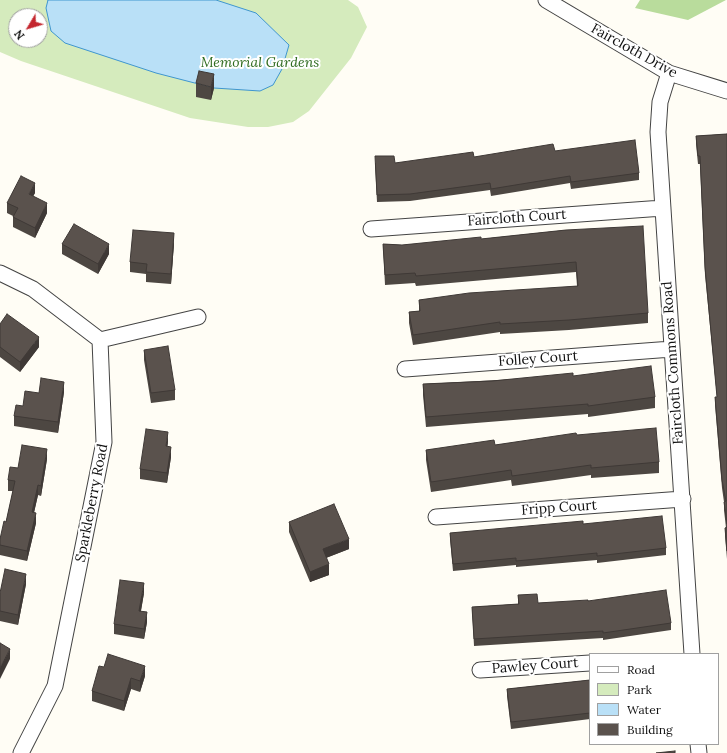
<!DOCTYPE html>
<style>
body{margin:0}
#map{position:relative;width:727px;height:753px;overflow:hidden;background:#fffdf5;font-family:Lora,serif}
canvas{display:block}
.legend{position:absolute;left:589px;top:653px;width:130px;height:92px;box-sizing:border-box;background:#fff;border:1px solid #a0a0a0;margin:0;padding:5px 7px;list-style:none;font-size:12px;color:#111}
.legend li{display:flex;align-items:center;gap:8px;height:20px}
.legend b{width:20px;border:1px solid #a0a0a0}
.north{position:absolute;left:8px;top:8px;width:40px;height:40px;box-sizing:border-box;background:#fff;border:1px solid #a0a0a0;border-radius:50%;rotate:232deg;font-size:11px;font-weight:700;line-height:16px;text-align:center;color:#111}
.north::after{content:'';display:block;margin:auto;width:14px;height:18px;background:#c4262e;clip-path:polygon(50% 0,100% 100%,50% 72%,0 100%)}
</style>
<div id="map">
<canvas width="727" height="753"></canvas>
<ul class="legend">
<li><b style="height:5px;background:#fff"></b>Road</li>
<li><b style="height:11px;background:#d5ebbd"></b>Park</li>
<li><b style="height:11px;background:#b9e0f7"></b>Water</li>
<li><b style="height:11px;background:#5a524d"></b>Building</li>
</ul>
<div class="north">N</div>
</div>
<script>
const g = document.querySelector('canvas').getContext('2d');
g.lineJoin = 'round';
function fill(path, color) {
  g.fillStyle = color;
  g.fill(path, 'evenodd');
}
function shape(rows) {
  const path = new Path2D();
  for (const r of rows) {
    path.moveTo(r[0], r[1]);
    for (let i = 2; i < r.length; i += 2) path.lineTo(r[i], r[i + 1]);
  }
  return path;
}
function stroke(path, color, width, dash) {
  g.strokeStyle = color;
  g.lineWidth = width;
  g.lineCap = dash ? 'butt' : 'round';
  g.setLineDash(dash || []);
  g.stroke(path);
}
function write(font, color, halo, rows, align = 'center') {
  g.font = font + ' Lora,serif';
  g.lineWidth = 4;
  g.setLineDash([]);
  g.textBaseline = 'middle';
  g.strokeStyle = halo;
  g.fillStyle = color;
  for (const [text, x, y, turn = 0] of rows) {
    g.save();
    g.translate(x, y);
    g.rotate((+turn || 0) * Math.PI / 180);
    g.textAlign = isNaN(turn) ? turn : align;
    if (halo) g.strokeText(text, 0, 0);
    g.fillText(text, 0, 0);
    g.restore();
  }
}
const green = shape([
 [0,0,348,0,358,7,367,27,351,58,309,111,293,122,268,127,248,127,190,118,21,61,0,52],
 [16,16,40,16,40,40,16,40]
]);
const forest = shape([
 [640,0,726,0,688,20,635,8]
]);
const water = shape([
 [48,0,216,0,256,13,289,45,282,69,273,85,260,91,214,88,156,73,65,43,51,31,46,8,48,0]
]);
const minor = shape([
 [546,0,669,73,727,91],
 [669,73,660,102,658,132,692,654],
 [371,229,663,208],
 [0,273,33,289,100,340],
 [100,340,198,317],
 [405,369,672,349],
 [436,517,683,499],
 [480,670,590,663],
 [698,744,699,753],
 [21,753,55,686,104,442,100,340]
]);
const wall = shape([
 [196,83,214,88,211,100,196,97],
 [727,134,727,559,725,536,725,528,726,528,724,510,724,502,722,488,715,405,715,397,717,397,705,275,700,164,698,164,696,144,696,136],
 [555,151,639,173,639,180,571,189,570,183,491,196,490,190,410,201,377,202,375,163,395,163],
 [35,193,33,196,47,213,35,238,13,227,13,216,7,213,7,203],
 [566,230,648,313,648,323,569,330,500,334,500,332,413,345,409,323,409,312,419,311,419,300,577,286,576,272,416,286,415,283,385,285,383,244,402,245,481,239],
 [174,243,171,284,146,282,146,274,130,272,130,262],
 [62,244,109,254,98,274,62,254],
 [0,324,39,347,20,372,0,357],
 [144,350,175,390,175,400,151,403,144,360],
 [573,376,655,397,655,408,588,417,588,414,426,427,423,395,423,384],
 [64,392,58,433,14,426,14,416,23,406,39,393],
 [577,435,659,462,659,473,591,478,591,475,512,486,511,480,431,492,426,460,426,450,495,445],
 [168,442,167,447,171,457,167,483,140,479,140,469],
 [47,459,41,496,38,495,34,512,36,523,27,561,0,555,0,539,6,522,13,491,8,491,8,480,18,468],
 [289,522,349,549,326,558,329,575,310,582,289,532],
 [583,524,666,548,666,555,597,563,597,560,516,567,516,565,453,571,450,539,450,533],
 [26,584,18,625,0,621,0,593],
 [144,593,141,611,147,622,144,639,114,634,114,624],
 [518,595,538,603,588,601,671,623,671,630,603,640,603,638,474,646,472,607,518,604],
 [104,667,145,676,140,692,131,689,124,711,92,701,92,691],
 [590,680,590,719,511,729,507,696,507,689]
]);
const shadedWall = shape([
 [214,74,214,88,211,100,211,87],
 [35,183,35,193,29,204,29,194],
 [47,203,47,213,35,238,35,228],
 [174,233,174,243,171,284,171,274],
 [109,244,109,254,98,274,98,264],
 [39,337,39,347,20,372,20,362],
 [64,382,64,392,58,433,58,422],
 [168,432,168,442,166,457,166,446],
 [171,447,171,457,167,483,167,473],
 [47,449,47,459,41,496,41,486],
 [38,485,38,495,32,522,32,512],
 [36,513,36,523,27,561,27,551],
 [349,539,349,549,323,559,323,549],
 [329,564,329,575,310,582,310,572],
 [26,574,26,584,18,625,18,615],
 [144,583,144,593,139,621,139,611],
 [147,612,147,622,144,639,144,629],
 [10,649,10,659,0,679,0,668],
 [145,666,145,676,140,692,140,681],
 [131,678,131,689,124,711,124,701]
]);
const building = shape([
 [199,71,214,74,211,87,196,83,199,71],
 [727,134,727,524,724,502,726,501,722,480,715,397,717,397,705,267,700,156,698,156,696,136,727,134],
 [635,140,639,173,571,182,570,176,491,189,490,183,410,194,377,195,375,156,394,156,395,163,473,152,474,157,553,144,555,151,635,140],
 [21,176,35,183,29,194,47,203,35,228,13,217,18,208,7,203,21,176],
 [74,224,109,244,98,264,62,244,74,224],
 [643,226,648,313,569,320,500,324,500,322,413,335,409,312,420,311,419,300,469,293,578,286,576,262,416,276,415,273,385,275,383,244,402,245,481,237,481,239,566,230,643,226],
 [133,230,174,233,171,274,146,272,147,264,130,262,133,230],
 [7,314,39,337,20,362,0,347,0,324,7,314],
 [168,346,175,390,151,393,144,350,168,346],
 [651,366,655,397,588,406,588,404,426,417,423,384,492,381,573,373,573,376,651,366],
 [41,378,64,382,58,422,14,416,16,405,23,406,25,391,39,393,41,378],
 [656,428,659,462,591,468,591,465,512,476,511,470,431,482,426,450,494,440,495,445,576,433,577,435,656,428],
 [146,429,168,432,166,446,171,447,167,473,140,469,146,429],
 [22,445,47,449,41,486,38,485,32,512,36,513,27,551,0,545,0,539,4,521,6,522,15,481,8,480,10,467,18,468,22,445],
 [334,504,349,539,323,549,329,564,310,572,289,522,334,504],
 [662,516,666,548,597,556,597,553,516,561,516,558,453,564,450,533,583,521,583,524,662,516],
 [727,527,727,551,725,528,727,527],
 [5,569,26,574,18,615,0,611,0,593,5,569],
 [120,580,144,583,139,611,147,612,144,629,114,624,120,580],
 [666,590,671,623,603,633,603,631,474,639,472,607,519,604,518,595,537,594,538,603,588,600,588,601,666,590],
 [0,643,10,649,0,668,0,643],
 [108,654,145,666,140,681,131,678,124,701,92,691,99,666,104,667,108,654],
 [590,680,590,713,511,722,507,689,590,680],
 [675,751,675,753,656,753,675,751]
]);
const streetNames = [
 ["Faircloth Drive",634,51,29],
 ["Faircloth Court",517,218,-4],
 ["Folley Court",538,359,-4],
 ["Faircloth Commons Road",673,363,-94],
 ["Sparkleberry Road",92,503,-79],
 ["Fripp Court",559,508,-4],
 ["Pawley Court",535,666,-4]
];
const parkNames = [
 ["Memorial Gardens",260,63]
];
fill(green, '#d5ebbd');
fill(forest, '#b9dc9c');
fill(water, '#b9e0f7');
stroke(water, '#3f96cf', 1);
stroke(minor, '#444', 17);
stroke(minor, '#fff', 15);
fill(wall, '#4d4742');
fill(shadedWall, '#3f3936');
fill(building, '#5a524d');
stroke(building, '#3f3936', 1);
write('14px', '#111', '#fff', streetNames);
write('italic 14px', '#2f6b1f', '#fff', parkNames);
</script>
